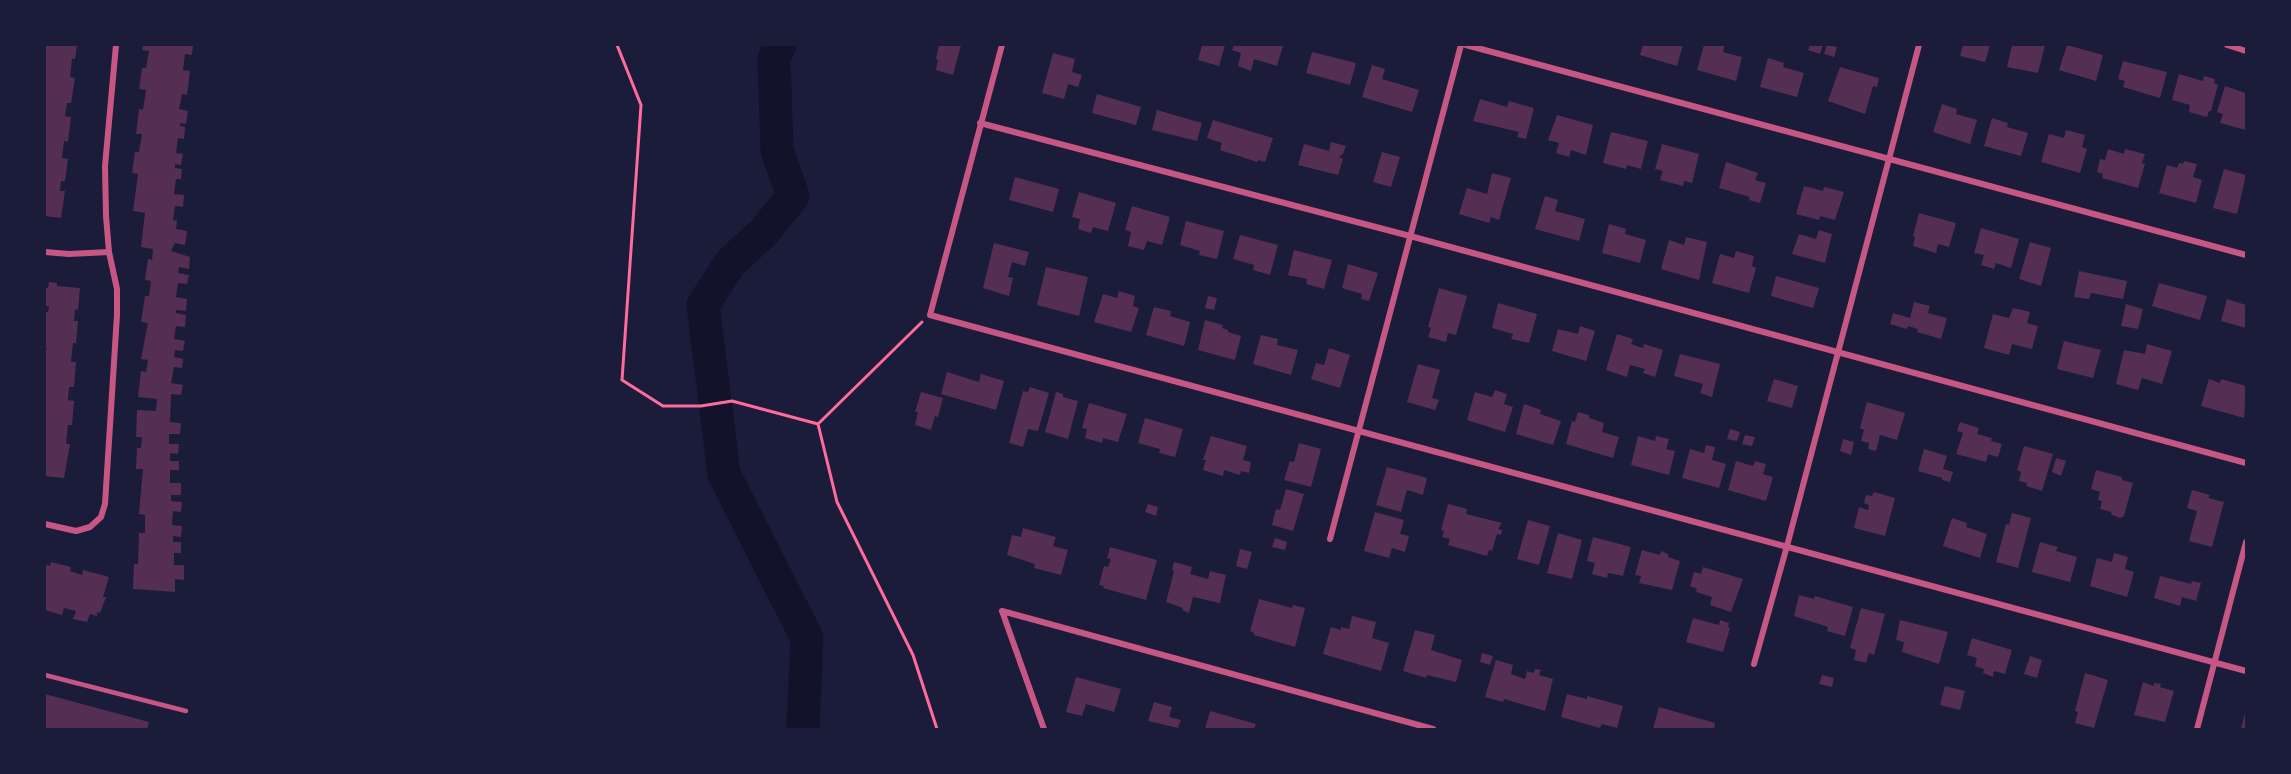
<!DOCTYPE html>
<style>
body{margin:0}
#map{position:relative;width:2291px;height:774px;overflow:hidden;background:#1b1b3a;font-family:Overpass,sans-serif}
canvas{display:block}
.frame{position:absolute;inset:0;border:46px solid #1b1b3a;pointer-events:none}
</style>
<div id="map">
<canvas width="2291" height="774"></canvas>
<div class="frame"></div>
</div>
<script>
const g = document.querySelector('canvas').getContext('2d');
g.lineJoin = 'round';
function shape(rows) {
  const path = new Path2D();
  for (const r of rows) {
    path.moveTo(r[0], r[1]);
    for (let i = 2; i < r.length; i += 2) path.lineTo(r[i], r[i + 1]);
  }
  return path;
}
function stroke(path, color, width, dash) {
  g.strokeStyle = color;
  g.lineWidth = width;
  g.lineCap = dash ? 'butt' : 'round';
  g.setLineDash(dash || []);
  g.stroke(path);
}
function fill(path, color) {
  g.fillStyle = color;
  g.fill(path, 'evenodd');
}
const river = shape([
 [780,45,774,59,777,150,793,196,764,232,731,262,703,305,724,474,807,638,803,729]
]);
const building = shape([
 [45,45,77,45,75,59,72,59,70,77,75,78,71,103,67,103,65,116,71,117,68,142,64,141,62,158,68,159,65,181,61,181,60,191,65,191,61,218,45,216],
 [143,45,193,45,192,55,185,54,183,70,190,71,187,95,182,94,179,109,188,111,186,124,180,123,180,126,185,127,184,139,178,138,176,153,183,154,181,165,175,164,175,168,182,169,181,179,176,179,174,194,184,195,183,207,175,206,173,220,177,221,176,229,187,231,185,245,175,243,171,251,190,257,189,269,179,267,178,273,189,275,187,284,178,283,176,297,187,299,186,311,176,310,176,313,186,315,185,327,176,326,174,339,185,341,183,351,175,350,174,357,183,359,182,368,174,367,171,383,183,385,181,395,171,394,170,422,181,423,180,434,169,434,169,444,179,444,178,454,170,453,170,461,179,461,179,470,170,470,170,483,181,483,181,495,171,495,171,501,182,502,181,512,173,511,172,525,182,526,181,537,173,536,173,542,181,542,181,553,174,553,174,565,184,565,184,580,175,579,175,592,133,589,134,564,138,564,139,533,145,533,145,515,139,514,143,469,136,469,137,448,141,448,142,437,136,437,137,410,156,411,157,399,138,397,141,371,146,372,148,360,141,359,148,323,141,322,145,296,149,296,151,281,145,280,148,259,152,260,153,249,141,247,145,213,133,211,138,174,132,173,135,152,139,152,142,134,136,134,139,109,143,110,146,90,139,89,142,68,146,68,149,51,142,50],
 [939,45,961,45,953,75,936,70,938,60,936,59],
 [1202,45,1225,45,1219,66,1198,60],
 [1234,45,1280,45,1283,46,1277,66,1254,59,1251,71,1238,66,1241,53,1232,50],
 [1643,45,1683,45,1677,66,1640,55],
 [1704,45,1725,45,1723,52,1742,57,1736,81,1697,70],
 [1810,45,1823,45,1820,54,1808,50],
 [1827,45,1837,47,1834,57,1824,54],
 [1963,45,1990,45,1985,62,1960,56],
 [2012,45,2045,45,2038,73,2007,67],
 [2067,45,2103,55,2096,81,2059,70],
 [1312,52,1356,63,1350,85,1306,73],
 [1053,53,1075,59,1072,72,1082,75,1078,87,1068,84,1064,99,1042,93],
 [1768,58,1784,63,1783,67,1804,73,1797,97,1760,87],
 [2123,61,2167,72,2160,98,2123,87,2125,81,2118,79],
 [1372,65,1385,69,1382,79,1419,90,1412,112,1362,97],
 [1840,67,1879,78,1877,87,1873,86,1865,114,1828,101],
 [2179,74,2203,81,2204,76,2215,79,2214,83,2218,85,2211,111,2209,111,2207,117,2189,112,2190,105,2172,100],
 [2225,86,2246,93,2246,130,2220,123,2223,114,2217,112],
 [1097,94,1141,107,1136,125,1092,113],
 [1480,99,1507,107,1509,101,1534,108,1526,139,1517,137,1519,132,1473,121],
 [1942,104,1957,109,1956,114,1977,120,1970,144,1933,132],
 [1157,110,1202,123,1197,141,1152,130],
 [1557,115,1593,125,1586,155,1571,150,1569,157,1556,153,1559,143,1548,140],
 [1992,118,2008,123,2007,127,2028,133,2021,156,1984,146],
 [1213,120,1273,138,1265,162,1258,160,1257,162,1220,150,1222,143,1207,138],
 [2066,130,2085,135,2082,147,2087,149,2080,173,2041,162,2049,134,2064,138],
 [1611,132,1648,141,1641,169,1627,165,1626,169,1603,163],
 [1331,142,1346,146,1343,154,1339,157,1343,159,1338,175,1298,165,1304,144,1329,151],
 [1662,144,1699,154,1692,183,1684,181,1683,186,1660,180,1663,171,1655,169],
 [2108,149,2124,154,2125,149,2145,154,2142,163,2145,164,2138,188,2102,178,2103,174,2097,172,2100,159,2105,160],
 [1382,152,1400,157,1391,187,1373,182],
 [2184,161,2197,164,2193,177,2202,180,2196,203,2159,193,2167,165,2177,168,2179,163,2183,164],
 [1726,162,1758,173,1755,180,1766,183,1760,203,1749,200,1750,197,1719,188],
 [2224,169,2246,175,2237,214,2213,208],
 [1492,173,1511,178,1499,220,1491,217,1489,223,1459,214,1467,188,1487,194],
 [1015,177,1059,189,1053,212,1009,200],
 [1804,186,1823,191,1824,187,1844,192,1835,220,1820,216,1819,220,1796,214],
 [1079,192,1116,203,1108,231,1093,227,1091,233,1078,229,1080,219,1072,217],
 [1545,196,1558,200,1555,211,1585,219,1579,241,1535,229],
 [1132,206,1170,217,1162,245,1147,241,1144,250,1128,246,1131,232,1125,230],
 [1919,213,1956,223,1949,247,1938,244,1936,253,1913,246,1915,237,1913,236],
 [1186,221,1224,231,1217,259,1199,255,1200,251,1180,245],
 [1609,224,1626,229,1625,234,1646,240,1640,263,1602,253],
 [1981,228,2019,239,2011,268,1996,263,1994,269,1981,265,1984,255,1974,253],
 [1819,230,1832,234,1825,263,1792,254,1799,234,1816,239],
 [1240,235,1278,245,1270,275,1253,270,1254,265,1233,259],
 [1686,237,1707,242,1699,280,1661,269,1669,240,1684,245],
 [2030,242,2051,248,2041,286,2019,279],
 [994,243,1029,252,1025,266,1012,262,1008,277,1013,278,1009,296,983,288],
 [1294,250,1332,260,1324,289,1306,284,1307,279,1288,275],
 [1736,251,1754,256,1752,266,1756,268,1749,293,1712,283,1720,254,1734,258],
 [1348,264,1378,273,1369,301,1361,299,1362,294,1342,288],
 [1046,267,1088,277,1079,316,1037,305],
 [2079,271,2127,281,2123,299,2091,293,2089,299,2074,297],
 [1776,276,1819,288,1813,308,1771,296],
 [49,282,57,283,57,286,80,288,78,310,75,309,74,321,78,321,76,343,73,343,71,362,76,362,74,387,69,387,68,400,74,401,72,425,68,425,66,444,70,444,64,478,45,476,45,354,47,348,45,348,45,312,48,312,49,306,45,306,45,288,48,288],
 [2159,283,2207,296,2200,320,2152,306],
 [1439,288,1467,296,1456,335,1448,333,1446,342,1428,337,1431,328,1428,327],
 [1119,291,1135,296,1133,306,1139,308,1131,332,1094,322,1103,294,1117,298],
 [1208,296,1217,298,1214,310,1205,308],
 [2227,299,2246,305,2246,328,2221,321],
 [1914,302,1930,306,1928,313,1947,318,1941,339,1917,332,1918,329,1908,326,1907,329,1890,324,1893,313,1910,318],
 [1498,303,1537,314,1529,343,1511,339,1513,334,1492,328],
 [2126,304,2143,309,2138,329,2121,326],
 [1154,307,1171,311,1170,316,1190,322,1184,346,1146,335],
 [2013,308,2030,312,2027,323,2038,326,2032,349,2012,344,2009,355,1984,348,1993,314,2009,318],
 [1205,320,1223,325,1222,328,1228,330,1228,332,1241,336,1235,360,1198,350],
 [1580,326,1595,331,1586,361,1552,351,1558,329,1578,334],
 [1617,334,1633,339,1631,344,1643,348,1644,344,1663,350,1655,377,1643,373,1645,369,1630,365,1627,377,1606,370],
 [1261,335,1278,339,1277,345,1298,350,1291,375,1253,364],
 [2064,341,2101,350,2093,378,2057,369],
 [2147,344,2172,351,2162,384,2142,378,2138,390,2116,384,2124,350,2145,354],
 [1329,348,1350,355,1340,388,1311,379,1316,363,1324,365],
 [1680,354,1720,364,1712,397,1700,393,1703,384,1674,376],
 [1418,364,1440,370,1432,398,1439,400,1435,410,1407,402],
 [947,372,979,382,981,374,1004,381,996,410,941,394],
 [1774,379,1798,386,1792,408,1767,401],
 [2209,379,2220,383,2221,379,2246,386,2244,418,2201,406],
 [1030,387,1049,393,1038,431,1028,429,1023,447,1009,443,1023,391,1028,392],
 [1495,390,1507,394,1504,404,1513,407,1505,432,1467,420,1475,392,1492,397],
 [921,392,943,398,938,417,935,416,931,430,915,425,918,412,915,412],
 [1056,392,1063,394,1063,397,1078,401,1068,439,1045,432],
 [1867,402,1905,413,1897,440,1880,435,1876,451,1868,449,1869,443,1861,441,1864,430,1860,428],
 [1089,403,1127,414,1118,442,1103,438,1102,443,1085,438,1087,429,1082,428],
 [1524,404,1541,410,1540,414,1561,421,1553,445,1516,434],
 [1578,412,1589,415,1589,418,1604,423,1602,432,1619,437,1613,458,1566,444,1572,421,1575,422],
 [1145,418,1183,429,1175,457,1159,453,1160,449,1138,443],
 [1960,422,1979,428,1977,434,1992,438,1991,441,2002,444,1998,457,1988,454,1986,462,1956,454,1963,433,1957,431],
 [1730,429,1740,432,1737,441,1727,439],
 [1745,435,1755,437,1752,446,1742,444],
 [1211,436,1247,446,1243,460,1251,462,1249,473,1241,471,1240,475,1224,470,1223,476,1203,470,1206,460,1203,460],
 [1638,436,1655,441,1656,436,1669,439,1666,449,1675,451,1669,475,1631,465],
 [1843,439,1854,442,1851,455,1840,451],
 [1299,443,1321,449,1311,487,1284,480,1290,461,1294,462],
 [1706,445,1715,447,1712,460,1726,464,1719,488,1682,478,1690,449,1704,453],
 [2024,446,2053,454,2042,491,2026,486,2027,483,2019,481,2021,472,2017,470],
 [1924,449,1947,456,1943,469,1953,472,1950,482,1942,480,1942,478,1918,471],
 [2056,458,2066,461,2061,476,2052,472],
 [1736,461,1753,466,1755,461,1766,464,1763,474,1773,477,1766,501,1728,490],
 [1387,467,1427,478,1423,495,1407,490,1401,512,1376,505],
 [2096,470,2122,477,2122,480,2133,483,2124,516,2120,518,2112,515,2111,512,2100,509,2102,501,2098,500,2100,492,2091,489],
 [1286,489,1304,494,1293,531,1272,525,1276,509,1280,510],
 [2192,490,2210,495,2208,498,2224,502,2212,547,2189,541,2197,511,2187,508],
 [1874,492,1895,498,1885,536,1854,528,1859,507,1868,510,1869,505,1864,503,1866,495,1872,496],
 [1148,504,1158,507,1156,516,1145,512],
 [1448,504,1467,509,1466,514,1502,523,1498,529,1502,530,1501,535,1497,534,1492,551,1489,550,1487,556,1448,545,1450,539,1442,537,1444,531,1441,530],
 [1375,512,1404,520,1400,534,1409,536,1405,552,1392,548,1389,558,1364,551],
 [2012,513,2031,518,2018,568,1996,562,2006,524,2009,525],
 [1952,518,1967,523,1966,527,1987,534,1980,558,1943,546],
 [1528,520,1550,526,1539,565,1517,559],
 [1023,528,1056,537,1053,546,1068,550,1061,575,1034,568,1035,564,1007,555,1012,535,1021,537],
 [1558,533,1582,540,1572,579,1547,573],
 [1593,537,1631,547,1623,576,1608,573,1607,578,1592,574,1595,563,1587,561],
 [1275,538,1287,542,1285,550,1272,547],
 [2040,542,2058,547,2056,551,2077,557,2070,582,2032,572],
 [1110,547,1157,560,1146,600,1103,588,1104,586,1099,585,1104,566,1108,567,1111,559,1107,558],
 [1240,549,1252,552,1247,569,1236,566],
 [1642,550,1660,555,1661,551,1668,554,1668,557,1680,561,1672,590,1639,583,1641,576,1635,575],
 [2114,553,2128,557,2125,569,2134,572,2127,597,2090,586,2097,558,2112,562],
 [51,562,71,567,70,571,82,575,83,570,109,577,103,597,106,597,100,613,97,612,97,616,90,614,87,622,73,619,76,611,64,608,62,615,45,610,45,564,50,566],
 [1174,562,1192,567,1190,574,1208,579,1210,571,1226,575,1220,603,1193,597,1189,613,1182,610,1183,608,1166,602,1174,571,1172,570],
 [1703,567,1743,579,1731,612,1710,605,1712,597,1696,592,1697,589,1690,586,1694,572,1701,574],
 [2160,576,2191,584,2192,581,2201,583,2196,601,2182,597,2180,606,2154,598],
 [1799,595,1814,599,1815,596,1853,607,1845,636,1827,631,1828,627,1794,616],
 [1259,599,1292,608,1293,605,1305,608,1295,647,1254,635,1254,633,1250,631],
 [1861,608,1885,614,1874,655,1869,653,1866,663,1854,660,1856,650,1850,648],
 [1352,616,1376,622,1372,638,1389,643,1381,671,1323,654,1331,627,1341,630,1341,627,1349,629],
 [1693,618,1719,625,1720,620,1729,623,1728,627,1730,628,1723,652,1686,642],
 [1900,620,1948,632,1939,664,1902,652,1904,642,1896,640],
 [1415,630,1435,635,1431,650,1462,660,1456,682,1427,675,1426,678,1403,671],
 [1972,638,2012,650,2005,674,1994,671,1993,677,1983,673,1984,669,1975,666,1977,658,1967,655],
 [1482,653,1493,656,1490,665,1480,662],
 [2030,656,2042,660,2037,678,2024,674],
 [1496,660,1513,665,1511,674,1525,679,1527,671,1534,673,1535,669,1541,670,1539,675,1553,679,1545,711,1504,699,1503,702,1485,697],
 [2085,673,2108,680,2094,728,2075,723,2078,712,2075,711],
 [1822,675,1834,678,1832,687,1819,684],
 [1076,677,1121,689,1114,712,1086,704,1082,716,1066,712],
 [2143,682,2154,686,2154,683,2161,684,2160,687,2174,691,2165,722,2134,715],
 [1945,686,1965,691,1960,710,1940,705],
 [45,694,149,722,147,729,45,729],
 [1567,694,1587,699,1587,696,1623,706,1617,728,1602,724,1600,728,1561,717],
 [1154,702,1172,707,1169,717,1181,720,1178,728,1148,721],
 [1659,707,1715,723,1714,729,1653,729],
 [1210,711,1256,724,1254,729,1205,729],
 [2245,713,2246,729,2241,729]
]);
const path = shape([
 [617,45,641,105,622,380,663,406,701,406,732,401,818,424,837,502,913,655,937,729],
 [818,424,922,322]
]);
const service = shape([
 [45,675,186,711]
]);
const minor = shape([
 [1002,45,930,315,2246,671],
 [1466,45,2246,255],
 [2227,45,2246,51],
 [980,123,1410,236,2246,463],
 [45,252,69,254,109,252],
 [45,524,76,531,90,527,101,517,105,504,117,315,117,289,109,252,106,216,105,166,116,45],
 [1330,539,1461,45],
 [1002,611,1433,729],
 [1002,611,1044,729],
 [1754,664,1787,546,1919,45],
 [2197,729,2246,542]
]);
stroke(river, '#12122b', 33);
fill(building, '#542f53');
stroke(path, '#ff6b9d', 3);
stroke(service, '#c65784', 4.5);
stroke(minor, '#c65784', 6);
</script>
